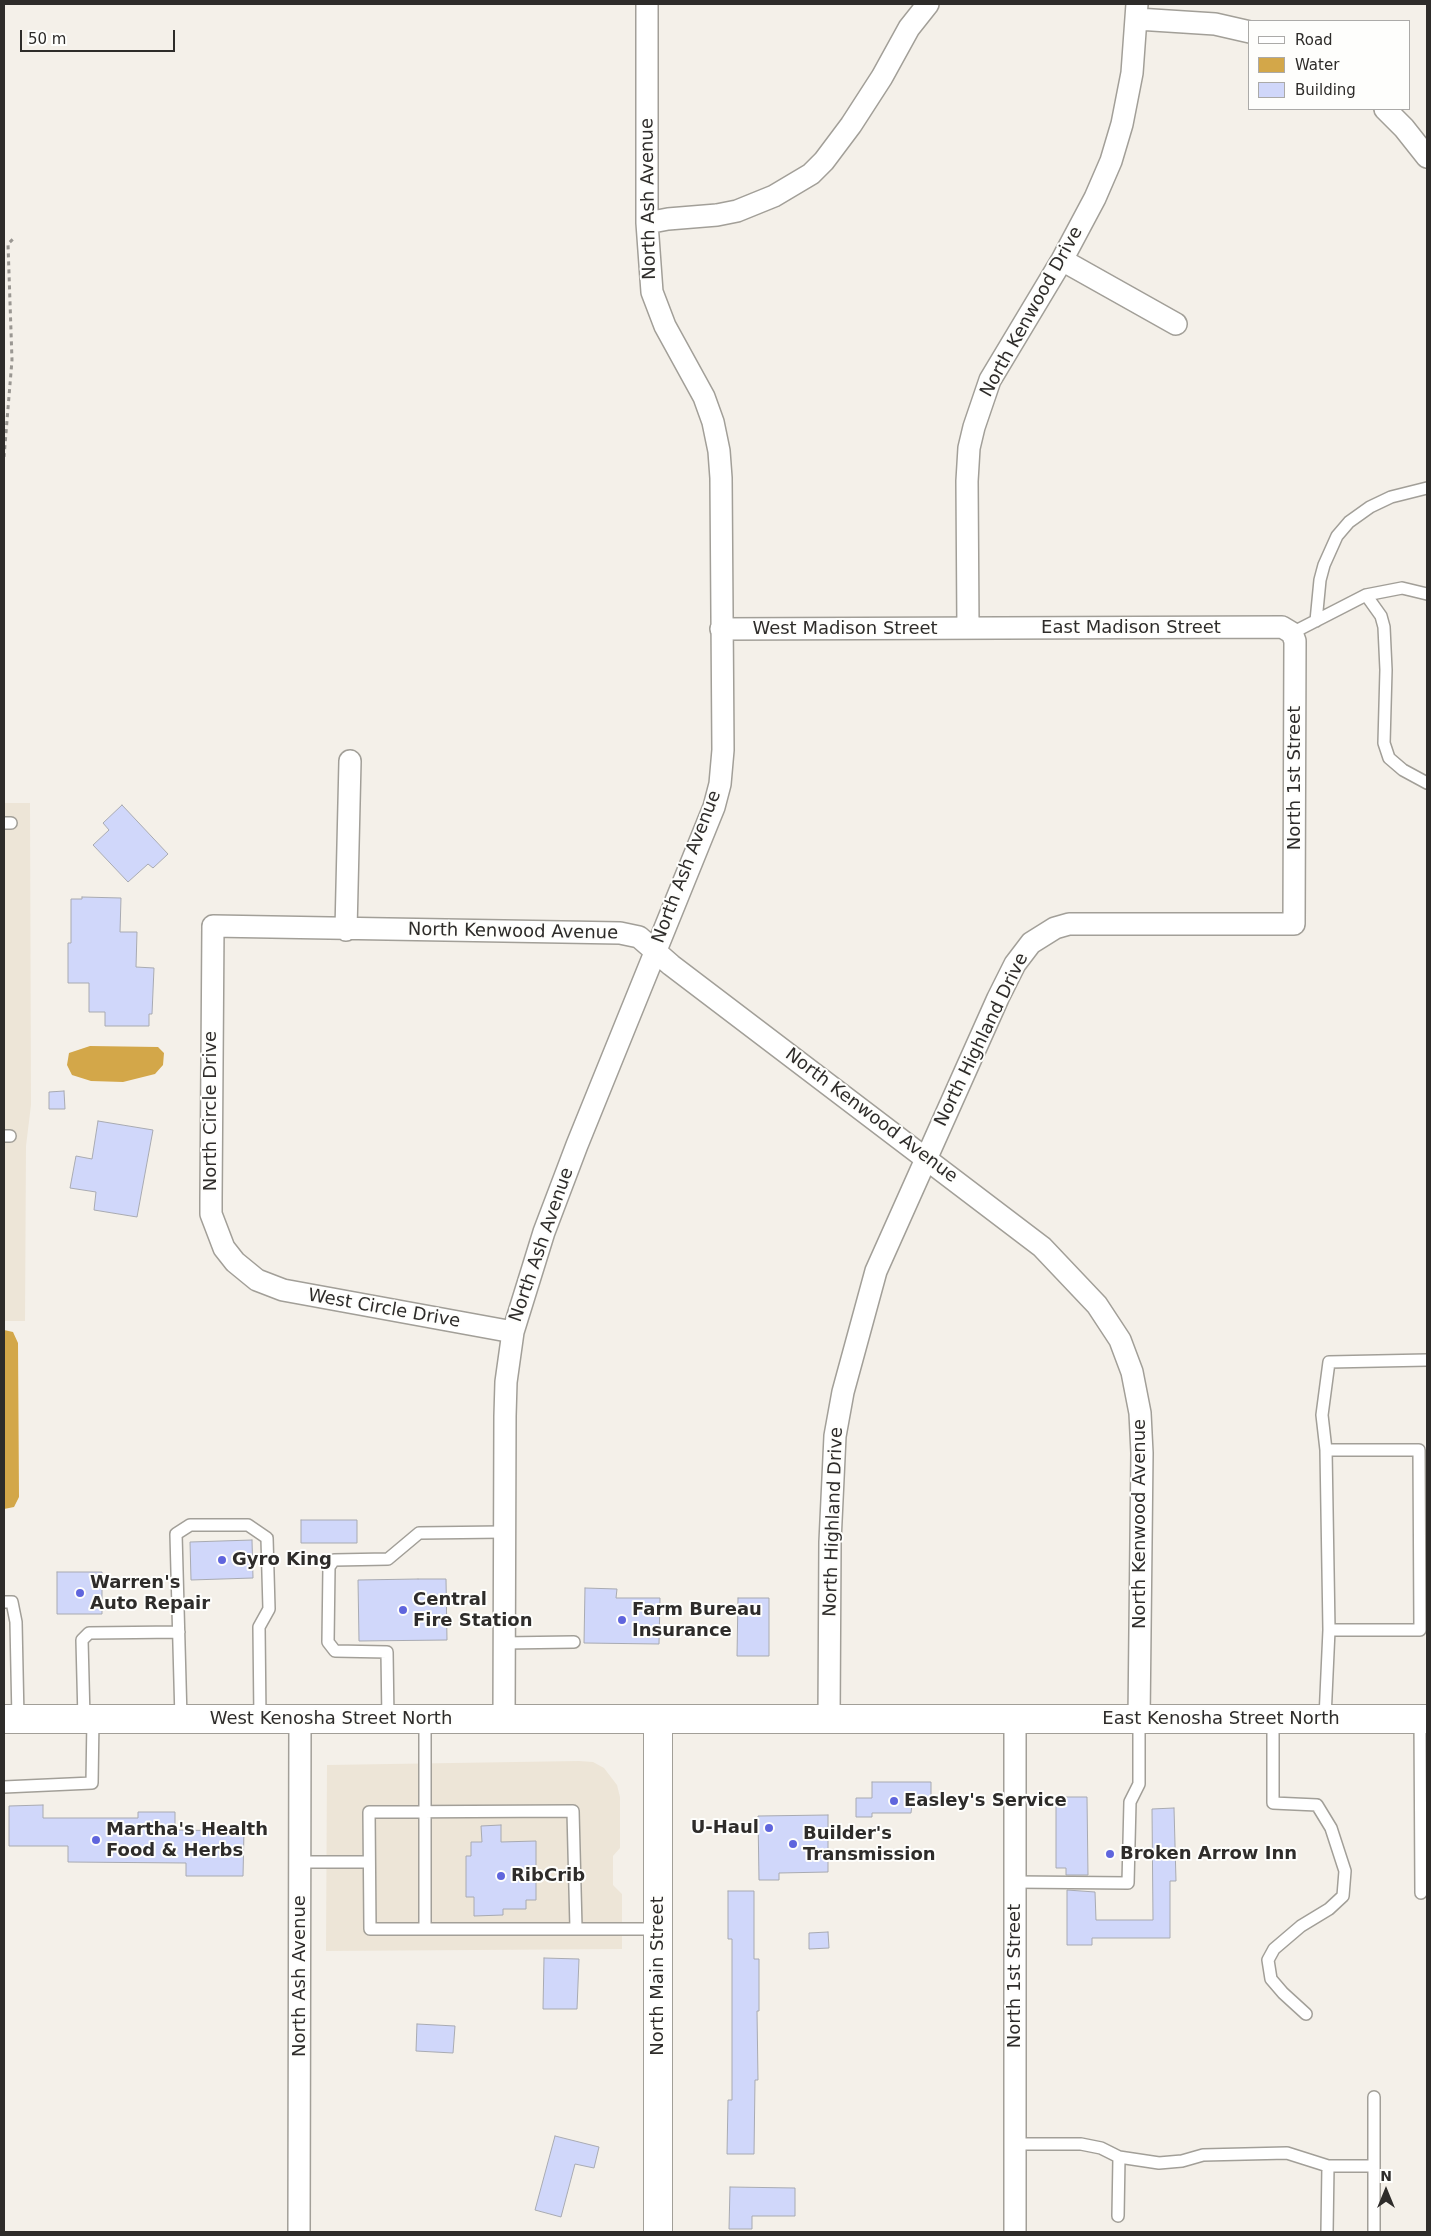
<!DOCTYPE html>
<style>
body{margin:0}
#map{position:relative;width:1431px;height:2236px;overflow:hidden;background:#f4f0e9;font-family:"DejaVu Sans",sans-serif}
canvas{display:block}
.frame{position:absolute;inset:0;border:5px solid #2e2c2a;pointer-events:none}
.legend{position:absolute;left:1248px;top:20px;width:162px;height:90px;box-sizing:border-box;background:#fefefc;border:1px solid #abaaa8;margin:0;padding:6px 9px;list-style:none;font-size:15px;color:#2e2c2a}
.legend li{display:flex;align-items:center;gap:10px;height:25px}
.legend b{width:25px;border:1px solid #abaaa8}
.north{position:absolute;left:1361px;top:2166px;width:50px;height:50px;-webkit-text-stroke:4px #fefefc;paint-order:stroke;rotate:0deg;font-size:14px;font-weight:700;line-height:20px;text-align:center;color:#2e2c2a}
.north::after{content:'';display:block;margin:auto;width:18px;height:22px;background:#2e2c2a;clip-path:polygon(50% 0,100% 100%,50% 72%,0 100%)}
.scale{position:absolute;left:20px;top:30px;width:155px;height:22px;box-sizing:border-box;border:2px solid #2e2c2a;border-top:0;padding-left:6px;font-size:15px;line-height:18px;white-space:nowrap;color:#2e2c2a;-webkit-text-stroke:4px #fefefc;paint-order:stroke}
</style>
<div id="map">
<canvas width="1431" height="2236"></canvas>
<div class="frame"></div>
<ul class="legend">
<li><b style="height:6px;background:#fff"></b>Road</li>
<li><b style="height:14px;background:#d3a749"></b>Water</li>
<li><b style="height:14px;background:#d0d7fa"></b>Building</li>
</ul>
<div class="north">N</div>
<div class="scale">50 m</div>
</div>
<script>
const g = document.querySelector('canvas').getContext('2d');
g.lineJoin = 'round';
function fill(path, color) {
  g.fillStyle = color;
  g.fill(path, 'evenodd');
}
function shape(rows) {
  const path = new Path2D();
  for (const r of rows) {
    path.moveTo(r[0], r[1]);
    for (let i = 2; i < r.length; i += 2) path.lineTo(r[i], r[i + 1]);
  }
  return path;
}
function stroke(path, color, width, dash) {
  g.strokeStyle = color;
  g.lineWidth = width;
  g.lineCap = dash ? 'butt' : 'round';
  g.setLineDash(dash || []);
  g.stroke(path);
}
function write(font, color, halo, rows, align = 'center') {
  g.font = font + ' "DejaVu Sans",sans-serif';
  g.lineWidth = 4;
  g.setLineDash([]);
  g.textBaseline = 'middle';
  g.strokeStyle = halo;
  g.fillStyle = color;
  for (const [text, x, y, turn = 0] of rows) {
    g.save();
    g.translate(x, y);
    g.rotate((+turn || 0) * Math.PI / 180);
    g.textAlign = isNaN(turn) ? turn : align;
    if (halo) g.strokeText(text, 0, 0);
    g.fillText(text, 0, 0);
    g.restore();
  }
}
const built = shape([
 [4,803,30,803,31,1105,26,1146,25,1321,4,1321],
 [579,1761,593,1762,604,1768,617,1785,620,1797,620,1848,613,1856,613,1885,622,1894,622,1949,326,1951,327,1765]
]);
const water = shape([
 [90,1046,158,1047,164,1053,163,1065,155,1074,123,1082,91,1081,72,1075,67,1065,69,1053],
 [4,1330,13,1332,18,1343,19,1497,14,1507,4,1509]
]);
const building = shape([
 [122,805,168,854,153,868,148,864,128,882,93,845,109,830,103,823,122,805],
 [82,897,121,898,120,932,137,932,136,967,154,968,152,1014,149,1014,149,1026,105,1026,105,1012,89,1012,89,983,68,983,68,943,71,943,71,899,82,899,82,897],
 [64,1091,65,1109,49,1109,49,1092,64,1091],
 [98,1121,153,1130,137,1217,94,1210,96,1192,70,1188,76,1156,92,1159,98,1121],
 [301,1520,357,1520,357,1543,301,1543,301,1520],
 [252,1540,253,1578,191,1580,190,1542,252,1540],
 [57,1572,102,1572,102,1614,57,1614,57,1572],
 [418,1579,446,1579,447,1640,359,1641,358,1580,418,1579],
 [585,1588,617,1589,616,1598,660,1598,659,1644,584,1643,585,1588],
 [738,1598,769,1598,769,1656,737,1656,738,1598],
 [872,1782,931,1782,931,1804,912,1804,911,1813,872,1813,872,1817,856,1817,856,1798,872,1798,872,1782],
 [1056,1797,1087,1797,1088,1875,1066,1875,1066,1868,1056,1868,1056,1797],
 [43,1805,43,1818,138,1818,138,1812,175,1812,175,1830,244,1831,243,1876,186,1876,186,1863,68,1862,68,1846,9,1846,9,1806,43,1805],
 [1174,1808,1176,1881,1170,1881,1170,1938,1092,1938,1092,1945,1067,1945,1067,1890,1095,1892,1096,1920,1153,1920,1152,1809,1174,1808],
 [828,1815,828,1872,779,1873,779,1880,759,1880,758,1816,828,1815],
 [501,1825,501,1842,536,1841,536,1900,526,1900,526,1909,503,1909,503,1915,474,1916,474,1897,466,1897,466,1856,471,1856,471,1842,482,1842,481,1826,501,1825],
 [728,1891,754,1891,754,1959,759,1959,759,2011,757,2011,758,2080,755,2080,754,2154,727,2154,728,2100,732,2100,732,1939,728,1939,728,1891],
 [828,1932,829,1948,809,1949,809,1933,828,1932],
 [544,1958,579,1959,577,2009,543,2009,544,1958],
 [417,2024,455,2026,453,2053,416,2051,417,2024],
 [555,2136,599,2147,594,2168,575,2164,561,2217,535,2210,555,2136],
 [730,2187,795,2188,795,2216,752,2216,752,2229,729,2229,730,2187]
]);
const path = shape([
 [4,457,12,360,8,244,14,238]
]);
const service = shape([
 [1366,595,1381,616,1384,627,1386,670,1384,743,1389,758,1403,770,1427,783],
 [1316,621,1320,580,1324,565,1337,536,1349,522,1370,507,1391,497,1427,488],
 [1292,633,1366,595,1402,588,1427,594],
 [4,823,11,823],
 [4,1136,10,1136],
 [1326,1450,1419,1450,1420,1630,1329,1630],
 [4,1602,12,1602,16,1622,18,1719],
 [504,1643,574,1642],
 [1273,1718,1273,1803,1317,1805,1331,1828,1345,1871,1343,1896,1329,1909,1301,1926,1274,1949,1268,1960,1271,1979,1283,1993,1306,2014],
 [1325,1718,1329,1630,1326,1450,1322,1415,1329,1362,1427,1360],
 [84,1719,82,1640,89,1633,179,1632],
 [181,1719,176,1534,190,1525,248,1525,267,1538,269,1609,259,1627,260,1719],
 [1420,1719,1421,1893],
 [388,1720,387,1652,335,1651,328,1642,329,1567,334,1560,388,1559,419,1533,503,1532],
 [425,1720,425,1929,658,1929],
 [4,1787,92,1783,93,1719],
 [301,1862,369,1862],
 [1015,1882,1128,1883,1130,1802,1139,1784,1139,1719],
 [425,1929,370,1929,369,1812,573,1811,576,1928],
 [1374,2097,1374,2232],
 [1015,2144,1081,2144,1101,2148,1119,2157,1159,2163,1182,2161,1203,2155,1287,2153,1328,2166],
 [1118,2216,1119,2157],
 [1327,2232,1328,2166,1374,2166]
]);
const minor = shape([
 [1137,19,1215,24,1250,32],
 [1385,109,1404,128,1427,157],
 [647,223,668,219,717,215,737,211,774,196,811,174,824,161,851,125,882,77,909,28,928,4],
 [1062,260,1176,324],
 [968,628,967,481,969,448,974,427,990,380,1062,260,1095,198,1111,161,1122,124,1132,73,1137,4],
 [721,629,1282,627,1292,633,1295,641,1294,924,1069,924,1055,928,1031,943,1015,964,998,998,876,1271,843,1392,835,1436,830,1542,829,1719],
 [346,930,350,761],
 [513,1332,283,1290,257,1280,235,1262,224,1248,211,1214,211,1198,213,926,620,933,639,937,671,965,1042,1247,1097,1305,1120,1340,1132,1372,1140,1413,1142,1453,1139,1719],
 [504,1720,505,1416,506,1382,513,1332,544,1232,577,1145,714,807,720,784,723,750,721,478,719,451,713,422,704,397,665,326,652,292,647,223,647,4],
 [299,2232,300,1719],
 [1015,2232,1015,1719]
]);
const secondary = shape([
 [658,2232,658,1720]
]);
const primary = shape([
 [4,1719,1427,1719]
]);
const markers = [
 [222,1560,5,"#5f65dd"],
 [80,1593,5,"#5f65dd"],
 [403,1610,5,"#5f65dd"],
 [622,1620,5,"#5f65dd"],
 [894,1801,5,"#5f65dd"],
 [769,1828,5,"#5f65dd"],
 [96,1840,5,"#5f65dd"],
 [793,1844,5,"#5f65dd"],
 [1110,1854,5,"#5f65dd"],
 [501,1876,5,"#5f65dd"]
];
const streetNames = [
 ["North Ash Avenue",649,199,-91],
 ["North Kenwood Drive",1032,312,-61],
 ["East Madison Street",1131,628],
 ["West Madison Street",845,629],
 ["North 1st Street",1295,778,-90],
 ["North Ash Avenue",687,867,-69],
 ["North Kenwood Avenue",513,932,1],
 ["North Highland Drive",982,1040,-64],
 ["North Circle Drive",211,1111,-90],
 ["North Kenwood Avenue",871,1116,37],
 ["North Ash Avenue",542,1245,-71],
 ["West Circle Drive",384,1309,10],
 ["North Highland Drive",834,1522,-88],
 ["North Kenwood Avenue",1140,1524,-90],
 ["West Kenosha Street North",331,1719],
 ["East Kenosha Street North",1221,1719],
 ["North Ash Avenue",300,1976,-90],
 ["North Main Street",658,1976,-90],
 ["North 1st Street",1015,1976,-90]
];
const poiNames = [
 ["Gyro King",232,1560],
 ["Warren's",90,1583],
 ["Auto Repair",90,1604],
 ["Central",413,1600],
 ["Fire Station",413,1621],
 ["Farm Bureau",632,1610],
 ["Insurance",632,1631],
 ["Easley's Service",904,1801],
 ["U-Haul",759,1828,"right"],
 ["Martha's Health",106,1830],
 ["Food & Herbs",106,1851],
 ["Builder's",803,1834],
 ["Transmission",803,1855],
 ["Broken Arrow Inn",1120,1854],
 ["RibCrib",511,1876]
];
fill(built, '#ede5d7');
fill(water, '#d3a749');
fill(building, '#d0d7fa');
stroke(building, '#a8aab1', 1);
stroke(service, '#a29f98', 14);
stroke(minor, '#a29f98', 24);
stroke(secondary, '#a29f98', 30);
stroke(primary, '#a29f98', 30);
stroke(path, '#9a9792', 3, [4, 4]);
stroke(service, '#fff', 11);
stroke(minor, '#fff', 21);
stroke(secondary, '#fff', 28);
stroke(primary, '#fff', 28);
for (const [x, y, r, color] of markers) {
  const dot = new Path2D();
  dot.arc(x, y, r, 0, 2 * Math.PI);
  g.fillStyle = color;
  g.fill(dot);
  stroke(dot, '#fefefc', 2);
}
write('18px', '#2e2c2a', '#fefefc', streetNames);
write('bold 18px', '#2e2c2a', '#fefefc', poiNames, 'left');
</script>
